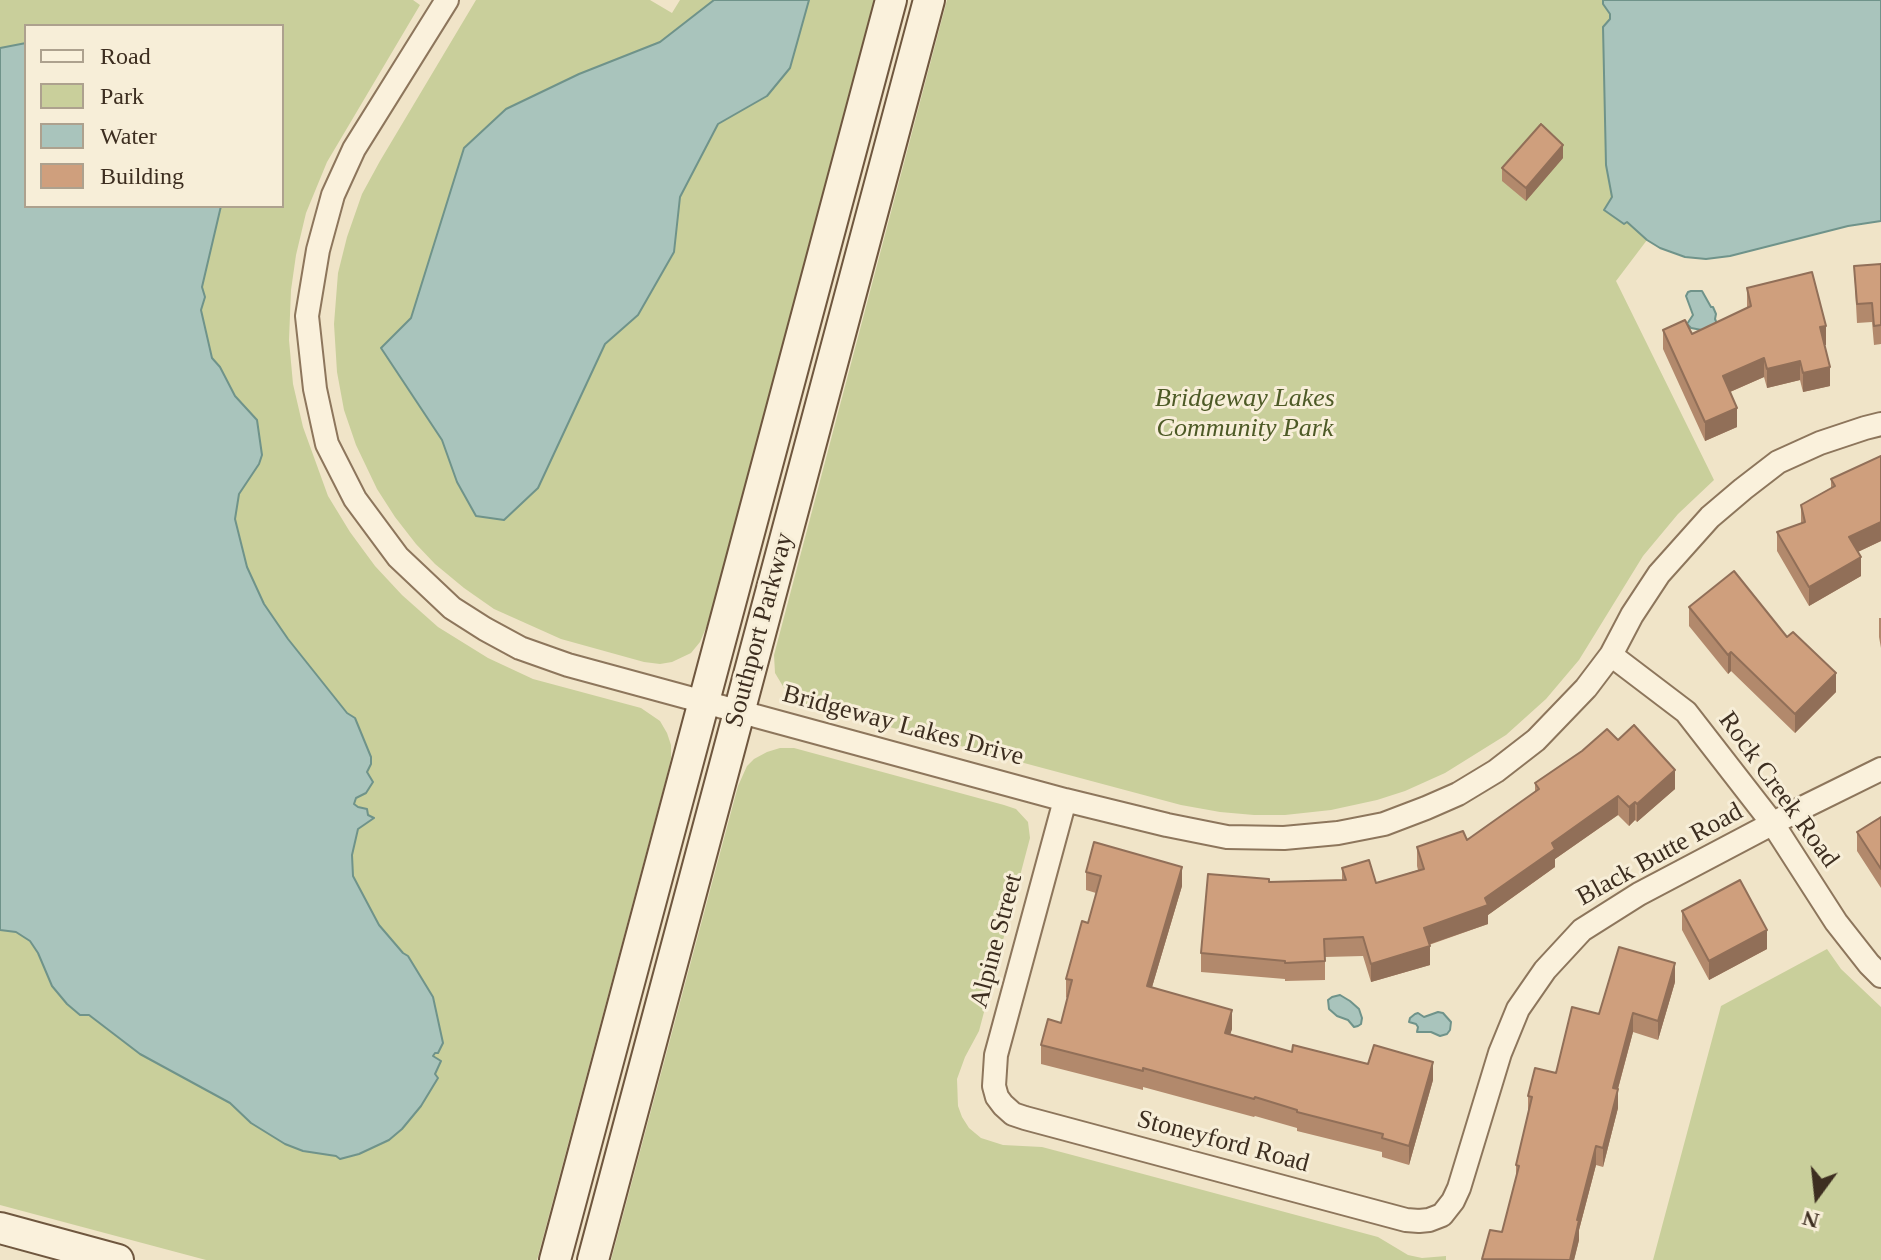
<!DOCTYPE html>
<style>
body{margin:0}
#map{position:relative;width:1881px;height:1260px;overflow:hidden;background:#f0e4c8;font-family:Georgia,serif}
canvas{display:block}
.legend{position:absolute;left:24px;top:24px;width:260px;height:184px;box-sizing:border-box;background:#f7eed8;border:2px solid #ada18e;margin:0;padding:10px 14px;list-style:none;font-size:24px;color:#3d2e20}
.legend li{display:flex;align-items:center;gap:16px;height:40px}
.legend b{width:40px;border:2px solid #ada18e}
.north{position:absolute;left:1777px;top:1156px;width:80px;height:80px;-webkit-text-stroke:6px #f7eed8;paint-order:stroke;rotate:195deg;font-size:22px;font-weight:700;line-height:32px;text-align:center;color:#3d2e20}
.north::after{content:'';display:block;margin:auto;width:28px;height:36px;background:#3d2e20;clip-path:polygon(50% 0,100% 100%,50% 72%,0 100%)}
</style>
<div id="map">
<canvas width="1881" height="1260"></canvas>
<ul class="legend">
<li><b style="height:10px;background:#faf1dc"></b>Road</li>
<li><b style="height:22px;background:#c9cf9b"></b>Park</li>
<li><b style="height:22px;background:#a9c4bc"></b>Water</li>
<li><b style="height:22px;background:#cf9f7d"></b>Building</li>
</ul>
<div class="north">N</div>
</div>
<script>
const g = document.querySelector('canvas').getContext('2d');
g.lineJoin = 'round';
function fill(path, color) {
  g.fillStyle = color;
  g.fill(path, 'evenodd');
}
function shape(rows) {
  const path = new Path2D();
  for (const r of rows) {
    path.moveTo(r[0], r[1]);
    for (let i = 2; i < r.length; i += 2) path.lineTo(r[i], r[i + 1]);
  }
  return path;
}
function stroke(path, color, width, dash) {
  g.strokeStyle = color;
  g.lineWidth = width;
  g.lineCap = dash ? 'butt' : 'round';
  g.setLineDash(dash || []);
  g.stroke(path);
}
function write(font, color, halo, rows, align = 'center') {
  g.font = font + ' Georgia,serif';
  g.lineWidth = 6;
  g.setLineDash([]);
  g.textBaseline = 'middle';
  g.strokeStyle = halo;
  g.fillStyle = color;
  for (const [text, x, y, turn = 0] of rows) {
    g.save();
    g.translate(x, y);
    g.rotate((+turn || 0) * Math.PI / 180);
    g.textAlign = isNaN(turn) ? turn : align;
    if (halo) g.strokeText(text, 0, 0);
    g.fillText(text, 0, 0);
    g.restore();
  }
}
const green = shape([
 [0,0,413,0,420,5,327,162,306,213,296,255,291,290,289,340,293,384,303,427,328,496,350,532,375,566,402,595,438,627,488,658,533,679,641,708,660,721,667,733,671,745,671,758,667,775,537,1260,206,1260,0,1205],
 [26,26,282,26,282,206,26,206],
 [476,0,650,0,672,13,680,0,874,0,708,623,700,642,691,653,672,662,660,664,644,662,561,639,494,609,464,588,435,564,416,544,395,517,377,489,356,445,344,410,337,372,334,324,338,273,347,237,362,194,380,161],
 [947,0,1603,0,1603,4,1610,14,1610,19,1603,27,1606,165,1612,197,1626,221,1647,240,1616,281,1714,480,1678,514,1643,556,1579,660,1546,699,1506,735,1445,773,1405,791,1377,800,1331,810,1285,815,1254,815,1220,812,1181,805,811,706,798,700,787,693,775,673,774,655],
 [780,748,794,748,1004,805,1016,809,1028,822,1030,838,979,1031,965,1057,957,1079,958,1106,962,1117,969,1128,981,1138,1003,1145,1042,1147,1076,1156,1378,1237,1408,1255,1422,1258,1446,1256,1446,1260,611,1260,738,786,747,766,754,759,767,752],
 [1827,949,1841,969,1881,1007,1881,1260,1653,1260,1721,1006]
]);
const water = shape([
 [714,0,809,0,790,68,767,96,718,124,680,197,674,252,638,315,605,344,538,488,504,520,476,516,457,482,442,440,381,348,411,318,464,148,506,109,579,74,660,42,714,0],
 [1603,0,1881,0,1881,221,1848,226,1730,256,1706,259,1685,257,1660,248,1647,240,1627,222,1624,224,1604,210,1612,197,1606,165,1603,27,1610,19,1610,14,1603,4,1603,0],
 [26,43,26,206,221,206,202,287,205,297,201,310,212,358,220,367,235,396,257,420,262,455,259,464,239,494,235,519,247,567,264,604,288,639,347,713,355,718,371,757,371,764,367,772,373,782,366,793,356,798,354,804,358,807,367,809,368,815,374,818,358,829,352,855,353,876,379,925,403,953,408,956,433,997,443,1043,438,1053,435,1053,433,1056,441,1061,435,1074,438,1078,421,1106,402,1129,389,1140,359,1154,340,1159,336,1156,303,1151,285,1144,251,1123,230,1103,140,1054,89,1015,80,1015,67,1004,52,986,38,953,30,941,16,932,0,930,0,48,26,43],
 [1691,291,1702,291,1711,307,1713,307,1716,314,1715,319,1718,326,1707,331,1691,328,1687,324,1693,315,1686,296,1688,292,1691,291],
 [1340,995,1350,1001,1359,1009,1362,1018,1361,1024,1358,1026,1354,1027,1348,1020,1337,1016,1329,1009,1328,1000,1332,997,1340,995],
 [1438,1012,1443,1013,1451,1022,1450,1030,1447,1034,1440,1036,1431,1032,1417,1032,1418,1027,1416,1024,1409,1022,1410,1018,1415,1014,1418,1013,1424,1017,1438,1012]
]);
const street = shape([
 [447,0,354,149,333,195,318,250,307,316,315,389,327,444,355,499,398,557,452,608,485,629,520,648,568,665,1065,800,1167,825,1227,837,1284,838,1338,833,1384,824,1426,808,1458,794,1496,771,1536,740,1586,688,1611,655,1632,615,1659,574,1710,517,1743,489,1778,462,1820,443,1865,428,1881,424],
 [1611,655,1686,712,1773,824,1836,922,1869,964,1881,976],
 [1065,800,996,1055,994,1086,997,1097,1003,1105,1013,1114,1025,1118,1406,1220,1419,1221,1429,1220,1442,1215,1453,1201,1459,1188,1500,1053,1518,1009,1545,970,1582,930,1639,894,1802,808,1881,769]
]);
const secondary = shape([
 [0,1228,118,1260],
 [555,1260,891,0],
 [593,1260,929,0]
]);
const wall = shape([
 [1563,158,1526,201,1502,181,1502,168],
 [1881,264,1881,344,1874,345,1872,322,1857,323,1854,266],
 [1747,288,1826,345,1825,345,1830,386,1803,392,1800,380,1767,388,1764,377,1730,392,1737,427,1705,441,1663,349,1663,330,1692,334,1747,308],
 [1881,456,1881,541,1858,552,1861,576,1809,606,1777,551,1777,532,1801,523,1801,505,1831,488,1831,479],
 [1689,607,1787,637,1836,692,1795,733,1731,671,1728,674,1689,626],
 [1879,618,1881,618,1881,648,1879,637],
 [1618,740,1675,789,1637,822,1635,820,1629,826,1618,815,1555,859,1555,867,1488,915,1488,924,1429,945,1430,965,1371,982,1363,956,1325,957,1325,980,1285,981,1285,979,1201,972,1201,953,1269,882,1342,880,1342,868,1376,883,1418,870,1417,866,1417,847,1467,840,1535,792,1535,783],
 [1881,817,1881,888,1857,851,1857,832],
 [1086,872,1182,886,1152,987,1232,1029,1230,1034,1292,1052,1433,1080,1409,1165,1382,1157,1382,1152,1297,1131,1297,1128,1255,1116,1254,1117,1143,1087,1143,1090,1041,1064,1041,1045,1061,1023,1067,998,1066,997,1066,979,1088,923,1096,893,1086,890],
 [1682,911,1767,949,1709,980,1682,930],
 [1675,982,1658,1040,1633,1032,1618,1089,1618,1108,1603,1167,1596,1165,1579,1230,1579,1240,1574,1260,1482,1260,1490,1230,1502,1232,1516,1178,1516,1165,1528,1113,1528,1096,1556,1073,1599,1014]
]);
const shadedWall = shape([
 [1563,145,1563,158,1526,201,1526,188],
 [1826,326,1826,345,1820,346,1820,327],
 [1764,358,1764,377,1723,395,1723,376],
 [1800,361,1800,380,1767,388,1767,369],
 [1830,367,1830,386,1803,392,1803,373],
 [1737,408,1737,427,1705,441,1705,422],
 [1881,522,1881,541,1849,556,1849,537],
 [1861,557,1861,576,1809,606,1809,587],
 [1731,652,1731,671,1728,674,1728,655],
 [1836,673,1836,692,1795,733,1795,714],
 [1675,770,1675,789,1637,822,1637,804],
 [1618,796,1618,815,1555,859,1555,867,1488,915,1488,924,1424,946,1424,928,1485,898,1552,843],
 [1635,802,1635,820,1629,826,1629,807],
 [1182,867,1182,886,1147,1004,1147,986],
 [1767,930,1767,949,1709,980,1709,961],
 [1430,946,1430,965,1371,982,1371,964],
 [1675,963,1675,982,1658,1040,1658,1021],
 [1232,1010,1232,1029,1225,1051,1225,1033],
 [1633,1013,1633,1032,1613,1107,1613,1088],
 [1433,1062,1433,1080,1409,1165,1409,1146],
 [1618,1089,1618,1108,1603,1167,1603,1148],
 [1596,1146,1596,1165,1579,1230,1579,1240,1574,1260,1570,1260,1577,1220]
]);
const building = shape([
 [1541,124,1563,145,1526,188,1502,168,1541,124],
 [1881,264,1881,325,1874,326,1872,303,1857,304,1854,266,1881,264],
 [1812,272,1826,326,1820,327,1830,367,1803,373,1800,361,1767,369,1764,358,1723,376,1737,408,1705,422,1663,330,1685,320,1692,334,1751,306,1747,288,1812,272],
 [1881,456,1881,522,1849,537,1861,557,1809,587,1777,532,1805,522,1801,505,1835,486,1831,479,1881,456],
 [1734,571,1787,637,1793,632,1836,673,1795,714,1731,652,1728,655,1689,607,1734,571],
 [1634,725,1675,770,1637,804,1635,802,1629,807,1618,796,1552,843,1555,849,1485,898,1488,905,1424,928,1430,946,1371,964,1363,937,1324,939,1325,961,1285,963,1285,961,1201,953,1208,874,1269,879,1269,882,1346,880,1342,868,1369,860,1376,883,1424,869,1417,847,1463,831,1467,840,1539,789,1535,783,1582,751,1607,729,1618,740,1634,725],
 [1881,817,1881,869,1857,832,1881,817],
 [1094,842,1182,867,1147,986,1232,1010,1225,1033,1292,1052,1293,1045,1368,1064,1374,1045,1433,1062,1409,1146,1382,1138,1383,1134,1297,1112,1297,1110,1255,1097,1254,1099,1143,1068,1143,1071,1041,1045,1048,1019,1061,1023,1072,980,1066,979,1082,921,1088,923,1101,876,1086,872,1094,842],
 [1740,880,1767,930,1709,961,1682,911,1740,880],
 [1619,947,1675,963,1658,1021,1633,1013,1613,1088,1618,1089,1603,1148,1596,1146,1577,1220,1579,1220,1570,1260,1482,1259,1490,1230,1502,1232,1519,1166,1516,1165,1532,1097,1528,1096,1535,1068,1556,1073,1572,1007,1599,1014,1619,947]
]);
const parkNames = [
 ["Bridgeway Lakes",1245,399],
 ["Community Park",1245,429]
];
const streetNames = [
 ["Southport Parkway",760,630,-75],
 ["Bridgeway Lakes Drive",903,726,15],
 ["Rock Creek Road",1778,790,54],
 ["Black Butte Road",1660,855,-29],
 ["Alpine Street",997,941,-75],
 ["Stoneyford Road",1223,1142,15]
];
fill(green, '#c9cf9b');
fill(water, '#a9c4bc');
stroke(water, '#6f938a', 2);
stroke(street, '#8d765c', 26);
stroke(secondary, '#6f573f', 34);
stroke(street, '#faf1dc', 22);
stroke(secondary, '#faf1dc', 30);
fill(wall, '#b2896c');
fill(shadedWall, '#916f58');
fill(building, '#cf9f7d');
stroke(building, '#916f58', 2);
write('italic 26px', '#4d5a26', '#f7eed8', parkNames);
write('26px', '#3d2e20', '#f7eed8', streetNames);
</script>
